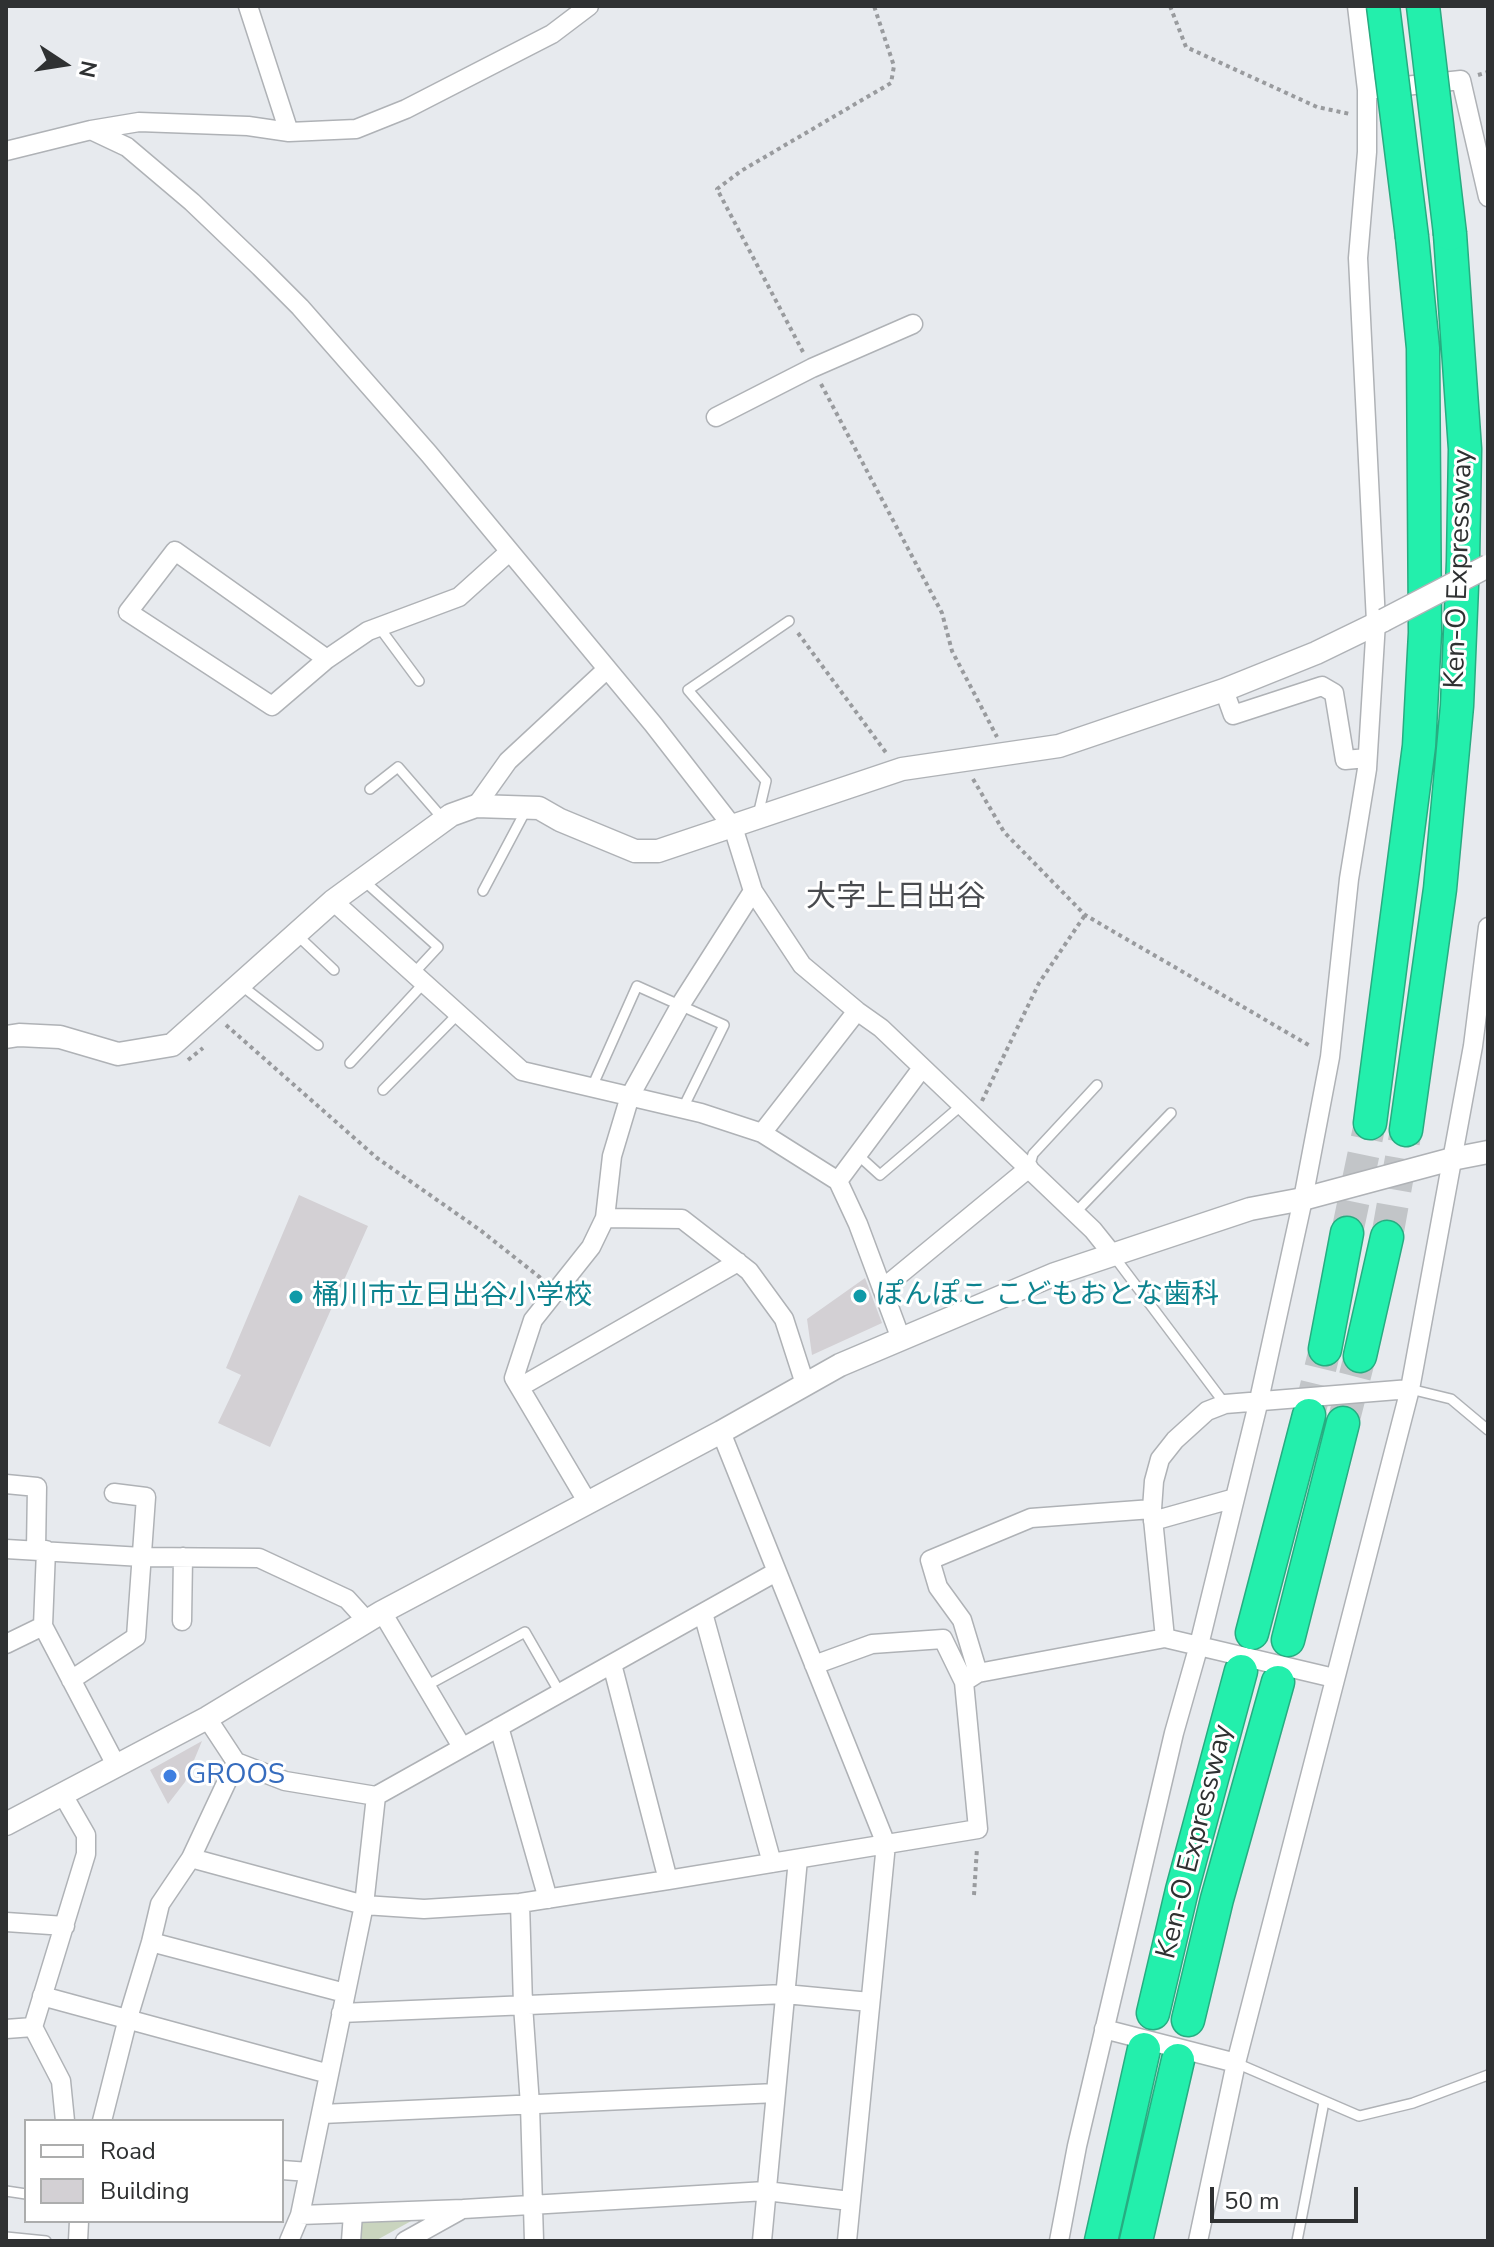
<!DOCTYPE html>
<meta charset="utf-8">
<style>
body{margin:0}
#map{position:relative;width:1494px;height:2247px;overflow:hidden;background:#e7eaee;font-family:"Nunito Sans",sans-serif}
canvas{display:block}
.frame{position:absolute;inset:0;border:8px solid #2f3132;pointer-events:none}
.legend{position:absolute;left:24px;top:2119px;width:260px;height:104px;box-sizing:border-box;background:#fff;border:2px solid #acadad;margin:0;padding:10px 14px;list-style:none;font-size:24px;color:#2f3132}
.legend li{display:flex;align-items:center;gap:16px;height:40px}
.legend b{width:40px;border:2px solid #acadad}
.north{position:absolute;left:24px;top:24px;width:80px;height:80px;-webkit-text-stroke:6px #fff;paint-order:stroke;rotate:102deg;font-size:22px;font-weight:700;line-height:32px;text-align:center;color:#2f3132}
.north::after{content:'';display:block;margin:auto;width:28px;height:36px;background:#2f3132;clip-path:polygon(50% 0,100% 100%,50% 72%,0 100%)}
.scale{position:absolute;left:1210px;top:2187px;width:148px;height:36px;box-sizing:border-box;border:4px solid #2f3132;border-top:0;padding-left:10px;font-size:24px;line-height:28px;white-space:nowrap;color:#2f3132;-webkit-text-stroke:6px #fff;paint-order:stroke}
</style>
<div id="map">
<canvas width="1494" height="2247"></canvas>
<div class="frame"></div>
<ul class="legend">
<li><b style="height:10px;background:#fff"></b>Road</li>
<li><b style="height:22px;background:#d3d0d4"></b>Building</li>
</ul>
<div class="north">N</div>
<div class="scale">50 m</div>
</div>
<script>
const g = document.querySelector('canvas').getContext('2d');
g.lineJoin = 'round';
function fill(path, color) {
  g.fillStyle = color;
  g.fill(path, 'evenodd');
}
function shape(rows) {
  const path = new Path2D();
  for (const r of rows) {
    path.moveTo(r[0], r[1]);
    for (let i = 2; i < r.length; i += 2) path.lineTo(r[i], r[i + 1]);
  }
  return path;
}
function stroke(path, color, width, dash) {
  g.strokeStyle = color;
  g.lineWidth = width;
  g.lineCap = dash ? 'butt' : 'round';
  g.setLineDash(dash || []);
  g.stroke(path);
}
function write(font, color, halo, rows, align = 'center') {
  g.font = font + ' "Nunito Sans","Noto Sans JP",sans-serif';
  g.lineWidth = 6;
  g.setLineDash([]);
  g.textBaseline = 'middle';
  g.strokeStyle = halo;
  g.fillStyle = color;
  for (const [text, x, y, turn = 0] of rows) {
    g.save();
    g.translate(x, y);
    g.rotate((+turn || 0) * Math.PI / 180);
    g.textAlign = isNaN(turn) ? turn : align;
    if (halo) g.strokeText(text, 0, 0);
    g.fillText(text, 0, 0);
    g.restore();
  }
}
const green = shape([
 [413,2220,375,2241,358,2241,360,2221]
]);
const building = shape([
 [299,1195,368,1226,270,1447,218,1423,241,1375,226,1368],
 [865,1278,882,1323,812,1355,807,1319],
 [202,1741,185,1782,168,1804,150,1770]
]);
const motorwayTunnel = shape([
 [1347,1233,1370,1123],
 [1387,1237,1406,1130],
 [1309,1415,1325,1349],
 [1343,1423,1360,1356]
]);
const path = shape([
 [1170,6,1186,47,1317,107,1350,114],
 [1478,75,1488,72],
 [803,352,717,189,741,171,891,83,894,66,874,6],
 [821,384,942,613,952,651,997,737],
 [798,633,887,754],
 [973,779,1004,832,1085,915,1312,1047],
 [226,1025,377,1158,480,1230,542,1279],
 [188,1060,203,1048],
 [982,1101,1039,983,1085,915],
 [974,1895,977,1848]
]);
const service = shape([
 [379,627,419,681],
 [370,789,398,767,444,820],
 [758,815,766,781,688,690,789,621],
 [363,880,438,947,413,974],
 [483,891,526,810],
 [296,934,334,970],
 [242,986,318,1045],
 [350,1063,424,983],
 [592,1087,637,986,724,1025,683,1108],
 [383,1090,458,1014],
 [858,1155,880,1175,963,1104],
 [1029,1168,1033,1154,1097,1085],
 [1075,1213,1171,1113],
 [1113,1255,1225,1404],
 [1410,1389,1451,1399,1488,1430],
 [426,1686,525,1632,560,1693],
 [1236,2063,1359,2116,1413,2103,1488,2075],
 [6,2191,26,2194],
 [6,2237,46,2241],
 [1297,2241,1324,2102]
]);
const minor = shape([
 [248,6,289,132],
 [1357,6,1367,90,1461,80,1488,197],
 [91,130,139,122,248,126,289,132,356,129,406,109,552,34,589,6],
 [6,151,91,130,127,147,192,202,260,267,300,307,429,454,653,724,733,827,753,891,802,965,857,1011,881,1028,1093,1230,1113,1255],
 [716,417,812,368,913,324],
 [327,659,175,551,128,612,272,706,327,659,368,631,459,597,509,552],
 [1224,690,1233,715,1322,686,1334,693,1345,760,1367,758],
 [476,806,508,761,606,670],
 [333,901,522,1071,701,1113,762,1133,838,1181,858,1224,901,1339],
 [762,1133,857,1011],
 [838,1181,922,1068],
 [605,1218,682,1219,749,1271,784,1319,805,1384],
 [882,1289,1029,1168],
 [520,1387,738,1262],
 [721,1432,886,1844,847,2241],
 [6,1484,37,1487,36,1550],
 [588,1503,514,1378,533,1320,591,1247,605,1218,612,1156,630,1096,681,1004,753,891],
 [1153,1521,1235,1498],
 [6,1549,142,1557,259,1558,347,1599,367,1621],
 [46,1550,43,1626,116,1765],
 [382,1612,462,1747],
 [703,1613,772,1863],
 [182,1621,183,1557],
 [1165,1638,1152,1509,1154,1481,1160,1459,1175,1440,1207,1411,1225,1404,1410,1389],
 [6,1644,43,1626],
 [612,1664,668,1880],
 [814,1665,872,1644,943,1639,964,1682],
 [978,1673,962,1620,938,1587,930,1560,1031,1518,1152,1509],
 [71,1680,136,1637,146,1497,114,1493],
 [207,1718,236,1762,285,1781,376,1796,776,1572],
 [499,1727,548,1899],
 [63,1795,86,1835,86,1854,33,2027,61,2081,65,2121],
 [191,1858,364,1905,424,1909,520,1903,668,1880,978,1829,964,1682,978,1673,1165,1638,1334,1678],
 [520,1903,523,2005,530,2105,534,2241],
 [6,1922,65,1926],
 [151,1942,345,1993],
 [42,1996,329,2074],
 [341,2013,785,1994,870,2002],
 [6,2029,33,2027],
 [1104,2029,1236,2063],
 [322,2114,776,2093],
 [102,2121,128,2018,151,1942,160,1904,191,1858,236,1762],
 [282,2170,309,2172],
 [300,2215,463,2209,766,2191,850,2201],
 [78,2241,79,2221],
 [289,2241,300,2215,364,1905,376,1796],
 [351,2241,353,2214],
 [405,2241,459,2211],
 [762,2241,798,1859],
 [1059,2241,1077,2146,1134,1904,1174,1733,1199,1645,1259,1400,1303,1199,1330,1057,1349,879,1367,769,1376,622,1358,258,1367,152,1367,90],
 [1198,2241,1236,2063,1410,1389,1473,1046,1488,927]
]);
const tertiary = shape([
 [6,1037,19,1035,60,1037,118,1054,172,1045,333,901,451,815,476,806,539,808,560,820,635,851,658,851,902,769,1059,746,1224,690,1316,653,1384,620],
 [6,1824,207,1718,382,1612,721,1432,840,1365,1055,1274,1250,1209,1303,1199,1452,1159,1488,1152]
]);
const motorway = shape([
 [1370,1123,1419,746,1425,633,1423,348,1412,237],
 [1406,1130,1440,889,1457,706,1463,562,1465,449,1450,234],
 [1325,1349,1347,1233],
 [1360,1356,1387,1237],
 [1252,1633,1309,1415],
 [1288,1640,1343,1423],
 [1153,2013,1182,1890,1241,1671],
 [1188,2020,1217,1899,1278,1682],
 [1101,2241,1144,2049],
 [1136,2241,1178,2060]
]);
const tertiaryBridge = shape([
 [1384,620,1488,566]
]);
const motorwayBridge = shape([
 [1383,6,1412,237],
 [1423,6,1450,234]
]);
const markers = [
 [860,1296,8,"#0f9aa8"],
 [296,1297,8,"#0f9aa8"],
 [170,1776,8,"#3f7fe0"]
];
const streetNames = [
 ["Ken-O Expressway",1460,569,-88],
 ["Ken-O Expressway",1196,1842,-76]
];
const cultureNames = [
 ["ぽんぽこ こどもおとな歯科",876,1296],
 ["桶川市立日出谷小学校",312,1297]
];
const shopNames = [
 ["GROOS",186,1776]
];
const neighbourhoodNames = [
 ["大字上日出谷",896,899]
];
fill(green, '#c9d4be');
fill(building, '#d3d0d4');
stroke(motorwayTunnel, '#c2c5c8', 32, [32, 16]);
stroke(service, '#afb2b6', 12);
stroke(minor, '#afb2b6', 21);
stroke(tertiary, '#afb2b6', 25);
stroke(motorway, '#27ac81', 35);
stroke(path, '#999b9e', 4, [4, 4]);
stroke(service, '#fff', 9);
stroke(minor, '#fff', 18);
stroke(tertiary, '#fff', 22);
stroke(motorway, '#23efac', 32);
stroke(tertiaryBridge, '#afb2b6', 25, []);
stroke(motorwayBridge, '#27ac81', 35, []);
stroke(tertiaryBridge, '#fff', 22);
stroke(motorwayBridge, '#23efac', 32);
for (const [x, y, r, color] of markers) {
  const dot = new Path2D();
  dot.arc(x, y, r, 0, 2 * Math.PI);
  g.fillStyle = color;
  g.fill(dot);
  stroke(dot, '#fff', 3);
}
write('28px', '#2f3132', '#fff', streetNames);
write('28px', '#0d838f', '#fff', cultureNames, 'left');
write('28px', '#366cbe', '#fff', shopNames, 'left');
write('30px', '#494b4f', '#fff', neighbourhoodNames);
</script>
